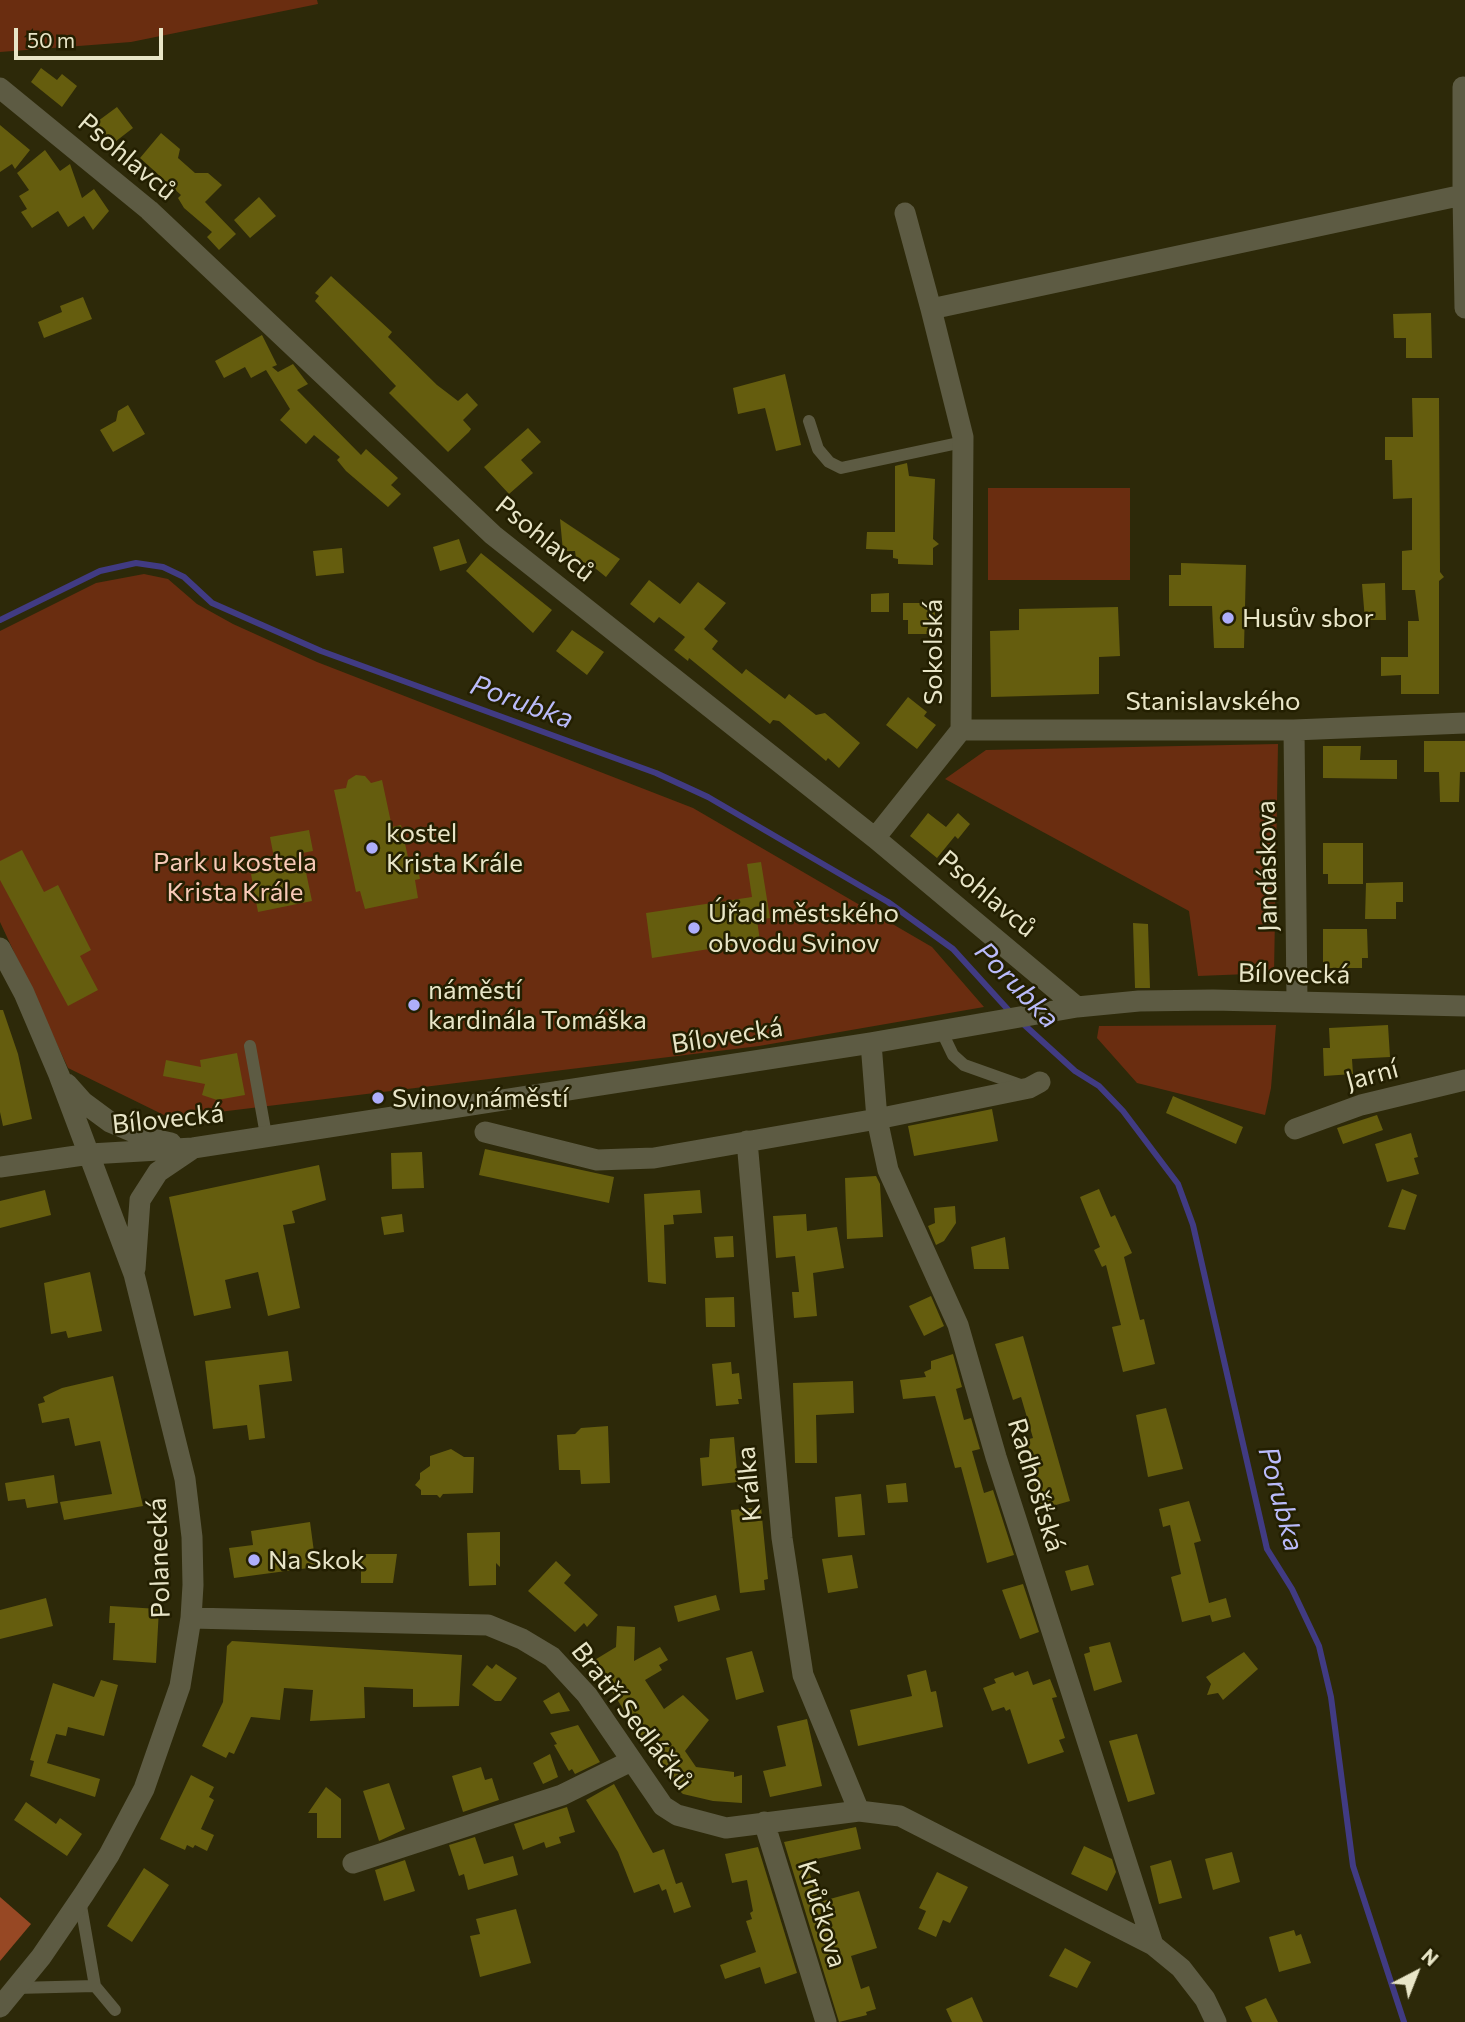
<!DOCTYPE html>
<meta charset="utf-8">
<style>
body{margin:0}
#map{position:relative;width:1465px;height:2022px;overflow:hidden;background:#2d2909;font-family:Commissioner,sans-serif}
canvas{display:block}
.north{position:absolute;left:1381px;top:1938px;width:70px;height:70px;-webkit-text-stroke:5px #231f01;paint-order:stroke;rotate:42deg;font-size:19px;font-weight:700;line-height:28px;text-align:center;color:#e8e5c7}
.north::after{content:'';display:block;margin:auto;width:24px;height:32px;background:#e8e5c7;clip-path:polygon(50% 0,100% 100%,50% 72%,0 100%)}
.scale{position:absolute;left:14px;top:28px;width:149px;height:32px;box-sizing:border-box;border:4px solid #e8e5c7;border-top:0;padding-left:9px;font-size:21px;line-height:24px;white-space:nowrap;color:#e8e5c7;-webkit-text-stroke:5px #231f01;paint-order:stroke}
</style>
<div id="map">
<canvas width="1465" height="2022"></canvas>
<div class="north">N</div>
<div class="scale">50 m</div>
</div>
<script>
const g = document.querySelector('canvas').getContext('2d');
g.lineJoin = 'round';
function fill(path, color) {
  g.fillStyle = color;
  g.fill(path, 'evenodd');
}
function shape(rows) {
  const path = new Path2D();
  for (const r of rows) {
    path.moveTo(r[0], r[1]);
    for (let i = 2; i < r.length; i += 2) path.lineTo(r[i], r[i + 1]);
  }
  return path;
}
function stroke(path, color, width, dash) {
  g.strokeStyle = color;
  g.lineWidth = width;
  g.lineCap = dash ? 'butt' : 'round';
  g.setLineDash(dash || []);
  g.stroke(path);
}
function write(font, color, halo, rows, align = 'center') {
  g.font = font + ' Commissioner,sans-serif';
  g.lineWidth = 5;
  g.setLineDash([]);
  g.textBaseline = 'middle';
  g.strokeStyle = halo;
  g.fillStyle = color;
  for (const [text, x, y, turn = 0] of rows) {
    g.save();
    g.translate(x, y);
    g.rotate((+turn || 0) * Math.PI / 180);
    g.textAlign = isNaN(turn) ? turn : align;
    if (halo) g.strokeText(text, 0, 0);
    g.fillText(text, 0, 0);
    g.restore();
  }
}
const green = shape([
 [0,0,317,0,318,4,131,42,0,52],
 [988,488,1130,488,1130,580,988,580],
 [144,574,168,579,197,604,233,624,317,662,693,808,932,947,984,1007,759,1046,170,1118,68,1068,0,922,0,631,96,583],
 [1278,744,1274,973,1198,976,1189,911,945,779,986,750],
 [1276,1025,1271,1088,1265,1115,1137,1083,1097,1038,1099,1026]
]);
const forest = shape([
 [0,1897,31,1924,0,1961]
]);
const stream = shape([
 [0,620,100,571,136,563,163,567,184,577,212,603,321,651,656,773,708,797,888,902,953,949,1012,1014],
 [1020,1021,1075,1071,1099,1086,1123,1111,1178,1184,1193,1225,1267,1549,1292,1589,1319,1646,1331,1697,1353,1866,1404,2022]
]);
const building = shape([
 [41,68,57,80,62,74,77,86,62,107,31,82],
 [117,107,133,128,111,145,94,124],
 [0,125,30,150,15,169,12,164,0,172],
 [161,133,180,149,178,158,195,173,208,173,222,185,205,202,236,234,219,250,207,237,212,232,184,208,178,198,181,195,140,158],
 [45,150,60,171,70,164,82,198,94,189,109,211,93,230,84,216,68,227,58,211,32,228,21,212,27,209,19,196,29,190,17,173],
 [259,197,276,216,250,238,234,220],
 [331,276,392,332,388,337,437,385,458,401,467,393,478,405,463,420,471,429,469,432,448,452,389,393,396,386,315,301,319,296,315,293],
 [83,297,92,319,44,338,38,322,62,312,60,306],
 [1431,313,1432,358,1406,358,1406,338,1394,338,1393,314],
 [262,335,277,365,272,367,278,372,293,364,308,384,297,390,361,455,366,449,398,478,391,485,401,494,388,507,346,471,337,460,340,457,314,435,306,444,280,420,290,409,266,370,251,378,245,367,224,378,215,361],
 [785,374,801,445,776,451,765,408,738,414,733,388],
 [1412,398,1439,398,1440,572,1444,577,1439,581,1439,694,1401,694,1401,675,1381,676,1381,657,1408,657,1408,621,1419,621,1415,590,1402,590,1402,551,1412,550,1412,498,1393,499,1392,460,1385,460,1385,437,1413,437],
 [128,405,145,434,113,452,100,430,116,421,118,411],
 [528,428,541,442,521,460,533,473,509,494,484,467],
 [907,463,909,476,935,479,933,539,939,544,933,548,933,565,898,564,898,559,893,558,893,550,866,549,867,532,895,532,895,466],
 [560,519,620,559,606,577,590,564,587,567,576,558,575,551,563,551],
 [459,539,467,563,440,571,433,547],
 [342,548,344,573,316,576,313,551],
 [481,553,552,610,533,633,466,571],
 [1181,563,1246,565,1244,648,1214,648,1212,606,1169,606,1169,575,1181,575],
 [649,580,680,604,698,582,726,603,704,629,718,641,712,649,742,674,746,669,785,699,789,694,816,715,825,713,860,743,839,768,828,758,826,761,779,721,773,720,770,724,689,658,688,661,674,650,685,637,659,617,654,623,630,604],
 [1385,583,1386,620,1365,620,1362,584],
 [889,593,889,612,871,612,871,594],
 [903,603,935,603,935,634,908,634,908,620,903,620],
 [1118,607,1120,656,1099,657,1099,694,991,697,990,631,1019,630,1019,609],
 [572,630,604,652,587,675,556,651],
 [908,697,927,712,924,716,936,725,917,749,886,725],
 [1424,741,1465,741,1465,772,1460,772,1459,802,1440,802,1439,772,1424,772],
 [1323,746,1361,746,1360,760,1397,760,1397,779,1323,778],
 [356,775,365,776,371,783,382,780,392,827,401,825,409,862,416,860,420,879,415,880,418,898,365,909,360,891,356,892,334,790,346,788,348,780],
 [928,813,946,827,958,813,970,824,958,839,955,836,937,858,910,836],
 [309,830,313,851,302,853,312,901,258,912,251,874,276,868,270,837],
 [1323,843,1363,843,1363,884,1328,884,1328,874,1323,874],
 [22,850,44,892,58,885,91,950,80,956,98,990,68,1006,0,880,0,861],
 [761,862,770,918,757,920,760,941,652,958,646,913,752,897,747,864],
 [1403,882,1403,902,1396,902,1396,919,1365,919,1366,883],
 [1133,923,1148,924,1150,988,1135,988],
 [1323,929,1367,929,1368,958,1362,958,1362,968,1323,968],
 [0,1010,3,1010,18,1054,32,1119,3,1126,0,1112],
 [1388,1025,1390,1057,1352,1059,1353,1074,1324,1076,1323,1048,1330,1048,1329,1028],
 [237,1053,245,1095,217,1100,202,1095,205,1084,163,1076,166,1060,201,1067,200,1060],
 [1173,1096,1243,1127,1236,1144,1166,1113],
 [992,1109,998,1141,914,1156,908,1126],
 [1377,1115,1383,1130,1343,1144,1337,1128],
 [1411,1133,1418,1157,1414,1158,1419,1174,1387,1182,1375,1144],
 [485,1149,614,1177,609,1203,479,1175],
 [422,1152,424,1188,392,1189,391,1153],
 [319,1165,326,1200,292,1211,295,1223,283,1225,300,1308,268,1316,258,1272,225,1280,231,1308,194,1316,169,1197],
 [876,1176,880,1184,883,1237,847,1239,845,1178],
 [1099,1189,1111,1217,1115,1215,1132,1253,1124,1257,1140,1320,1144,1319,1155,1364,1123,1372,1112,1327,1121,1325,1106,1265,1102,1267,1094,1250,1100,1247,1080,1197],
 [1402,1189,1417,1195,1405,1230,1388,1227],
 [45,1190,51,1215,0,1228,0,1201],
 [700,1190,702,1213,673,1215,674,1224,664,1225,666,1284,648,1282,644,1194],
 [955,1206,956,1223,944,1241,936,1245,928,1226,935,1223,934,1208],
 [402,1214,404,1232,384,1235,381,1217],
 [806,1214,807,1231,837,1227,844,1268,813,1273,817,1316,794,1318,792,1292,799,1292,795,1256,776,1258,773,1216],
 [733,1236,734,1257,716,1258,714,1237],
 [1005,1237,1009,1269,974,1269,971,1247],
 [90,1272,102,1331,68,1338,66,1331,51,1334,44,1283],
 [931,1296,944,1326,924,1336,909,1306],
 [734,1297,735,1327,706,1327,705,1298],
 [1023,1336,1070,1501,1042,1509,1027,1460,1033,1457,1025,1440,1033,1438,1021,1397,1013,1400,995,1344],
 [288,1351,292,1381,259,1385,265,1438,249,1440,247,1425,213,1429,205,1361],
 [953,1354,962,1387,956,1389,964,1420,971,1418,980,1449,972,1451,984,1493,993,1490,1014,1555,987,1563,961,1467,955,1468,935,1396,903,1399,900,1380,926,1377,924,1372,931,1369,931,1361],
 [731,1362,732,1374,739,1373,742,1399,738,1399,739,1404,716,1406,712,1364],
 [113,1376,143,1506,64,1520,60,1502,112,1494,100,1441,75,1446,69,1418,42,1423,38,1404,45,1402,43,1397,62,1388],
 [853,1381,854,1413,816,1415,817,1463,795,1463,793,1383],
 [1166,1408,1183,1469,1148,1477,1136,1415],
 [608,1426,610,1483,581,1484,580,1470,559,1470,557,1435,575,1434,581,1428],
 [734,1437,738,1482,702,1486,700,1458,709,1457,710,1439],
 [451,1449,464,1457,474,1457,473,1493,443,1494,440,1498,437,1495,421,1495,421,1490,415,1485,420,1479,420,1473,430,1466,430,1456],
 [54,1475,58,1503,27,1508,25,1499,8,1501,5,1483],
 [906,1483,908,1502,888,1503,886,1485],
 [861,1494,865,1535,838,1537,835,1497],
 [1189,1501,1201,1541,1194,1543,1209,1603,1226,1598,1231,1617,1212,1622,1210,1615,1182,1622,1171,1577,1181,1574,1170,1525,1163,1527,1159,1509],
 [761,1507,768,1579,764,1580,765,1590,740,1593,731,1510],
 [310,1522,316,1567,234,1578,229,1548,253,1545,251,1531],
 [500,1532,500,1567,496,1563,496,1585,469,1586,467,1533],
 [361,1554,397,1554,393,1583,361,1583],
 [852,1555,858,1588,828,1593,822,1559],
 [556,1561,571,1575,564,1583,598,1615,587,1627,584,1623,575,1632,528,1591],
 [1088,1565,1094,1585,1071,1591,1065,1571],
 [1023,1584,1039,1632,1020,1639,1002,1590],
 [716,1595,720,1610,678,1622,674,1606],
 [46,1598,53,1626,0,1639,0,1610],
 [110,1606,159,1609,156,1663,113,1660,115,1623,109,1623],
 [617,1626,635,1627,634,1661,660,1647,668,1660,659,1665,662,1670,645,1680,664,1709,683,1695,709,1720,685,1751,696,1767,734,1772,734,1777,742,1775,742,1803,713,1801,683,1794,671,1783,673,1781,662,1771,593,1661,616,1647],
 [232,1641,462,1655,459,1706,413,1707,413,1689,364,1687,365,1718,310,1721,313,1690,284,1688,280,1720,251,1717,234,1754,229,1752,226,1758,202,1746,223,1702,227,1646],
 [1110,1642,1122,1682,1094,1691,1084,1654,1090,1652,1089,1647],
 [752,1651,764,1692,736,1700,726,1658],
 [1244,1652,1258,1669,1223,1700,1218,1693,1207,1695,1211,1684,1206,1677],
 [496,1664,517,1678,501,1701,495,1701,472,1685,487,1665,492,1669],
 [926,1670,931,1692,936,1691,943,1727,858,1746,850,1710,912,1696,907,1675],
 [1028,1671,1033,1685,1050,1679,1057,1697,1052,1698,1065,1738,1059,1740,1064,1752,1028,1764,1010,1709,1006,1711,1004,1707,992,1711,983,1688,996,1683,994,1679,1013,1672,1015,1676],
 [101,1680,118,1685,104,1736,68,1727,66,1736,56,1734,47,1763,100,1779,95,1797,30,1776,34,1761,30,1760,53,1683,94,1697],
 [559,1692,570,1711,551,1714,543,1701],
 [807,1719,822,1786,770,1797,763,1771,786,1766,777,1726],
 [578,1725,600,1762,575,1774,572,1769,569,1771,554,1745,557,1744,550,1733],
 [1137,1734,1155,1794,1128,1802,1109,1741],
 [550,1754,558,1777,543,1784,533,1763],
 [481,1767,485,1780,492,1778,499,1800,463,1812,452,1776],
 [191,1775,214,1787,209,1797,214,1800,201,1829,214,1835,207,1851,195,1845,193,1848,187,1845,185,1850,160,1839],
 [389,1783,405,1829,379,1841,363,1791],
 [614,1784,653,1853,664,1849,676,1884,682,1882,691,1907,674,1913,666,1889,662,1891,659,1884,634,1893,618,1852,586,1800],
 [326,1787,341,1799,341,1838,317,1838,317,1813,308,1813],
 [26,1802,56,1824,60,1818,82,1834,67,1856,14,1820],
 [567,1807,575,1832,559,1837,561,1843,546,1848,544,1842,523,1850,514,1824],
 [856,1827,861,1849,812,1860,813,1864,807,1865,819,1902,859,1891,877,1948,851,1956,861,1989,869,1986,876,2009,866,2012,867,2015,839,2022,784,1842],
 [475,1837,484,1864,513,1856,518,1875,468,1890,464,1874,459,1876,449,1845],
 [1084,1846,1112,1859,1116,1872,1107,1891,1071,1874],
 [758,1847,797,1973,765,1984,760,1967,725,1979,720,1965,756,1952,746,1921,752,1919,750,1913,753,1911,747,1880,732,1883,725,1854],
 [1232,1852,1240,1882,1213,1890,1205,1859],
 [405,1860,415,1891,384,1901,375,1870],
 [1171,1860,1182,1898,1159,1904,1150,1866],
 [144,1868,169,1885,132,1942,107,1926],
 [937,1872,968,1887,950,1923,943,1920,936,1937,918,1929,926,1911,919,1908],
 [516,1909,531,1963,480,1977,470,1936,480,1934,476,1919],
 [1294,1930,1296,1936,1301,1934,1311,1963,1279,1972,1269,1937],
 [1065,1948,1091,1962,1077,1988,1049,1976],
 [972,1997,983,2022,952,2022,946,2009],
 [1266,1998,1278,2022,1252,2022,1245,2007]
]);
const lane = shape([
 [809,421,818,449,829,462,841,468,963,442],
 [941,1030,953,1055,964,1065,1023,1086],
 [250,1046,266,1135],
 [95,1986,115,2010],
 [16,1988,95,1986,80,1900]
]);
const street = shape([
 [1463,87,1463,195],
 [0,88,149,210,493,535,875,838,1077,1007],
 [905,213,931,309],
 [961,730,1294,730,1465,723],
 [1294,730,1297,1001],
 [875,838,961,730,963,437,931,309,1463,195,1465,308],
 [0,948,24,993,59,1075,134,1274,185,1479,192,1537,193,1585,191,1618,180,1686,144,1789,109,1855,84,1894,41,1957,0,2007],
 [871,1043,877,1119,888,1170,958,1325,996,1457,1153,1945],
 [67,1084,83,1102,110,1122,148,1138,171,1143],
 [1295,1129,1361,1105,1465,1080],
 [485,1132,597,1160,654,1158,877,1119,1029,1088,1040,1082],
 [747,1141,782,1538,803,1675,859,1811],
 [0,1167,90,1154,193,1148,871,1043,1077,1007,1139,1001,1213,1000,1465,1006],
 [135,1269,140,1200,158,1172,192,1149],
 [191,1618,488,1625,522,1639,552,1657,587,1695,663,1806,677,1815,726,1828,859,1811,900,1816,1153,1945,1181,1968,1205,1999,1216,2022],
 [764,1822,826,2022],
 [353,1863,562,1795,631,1761]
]);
const markers = [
 [1228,618,7,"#aeaefb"],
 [372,848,7,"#aeaefb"],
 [694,928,7,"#aeaefb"],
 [414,1005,7,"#aeaefb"],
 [378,1098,7,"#aeaefb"],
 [254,1560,7,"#aeaefb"]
];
const streetNames = [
 ["Psohlavců",127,157,40],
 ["Psohlavců",545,539,39],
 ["Sokolská",933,652,-90],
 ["Stanislavského",1213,701],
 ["Jandáskova",1267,866,-91],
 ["Psohlavců",987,894,40],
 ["Bílovecká",1294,974,1],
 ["Bílovecká",727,1036,-9],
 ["Jarní",1372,1075,-15],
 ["Bílovecká",168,1119,-6],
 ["Králka",749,1484,-95],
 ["Radhošťská",1036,1485,73],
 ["Polanecká",159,1558,-92],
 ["Bratří Sedláčků",632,1716,52],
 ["Krůčkova",822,1914,73]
];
const poiNames = [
 ["Husův sbor",1242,618],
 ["kostel",386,833],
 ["Krista Krále",386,863],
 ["Úřad městského",708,913],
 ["obvodu Svinov",708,943],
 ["náměstí",428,990],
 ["kardinála Tomáška",428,1020],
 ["Svinov,náměstí",392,1098],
 ["Na Skok",268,1560]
];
const parkNames = [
 ["Park u kostela",235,862],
 ["Krista Krále",235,892]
];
const waterNames = [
 ["Porubka",522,702,20],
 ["Porubka",1017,985,46],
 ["Porubka",1281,1499,75]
];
fill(green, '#6a2d10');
fill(forest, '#974824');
stroke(stream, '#413b83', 6);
fill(building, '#655d0e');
stroke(lane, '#5d5b43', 12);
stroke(street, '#5d5b43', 21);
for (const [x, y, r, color] of markers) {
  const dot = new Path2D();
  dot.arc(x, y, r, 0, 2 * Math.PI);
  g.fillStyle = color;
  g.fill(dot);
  stroke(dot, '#231f01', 2.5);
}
write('26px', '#e8e5c7', '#231f01', streetNames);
write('26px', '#e8e5c7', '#231f01', poiNames, 'left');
write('26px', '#f8c9b7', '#231f01', parkNames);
write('italic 28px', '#babbfa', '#231f01', waterNames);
</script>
